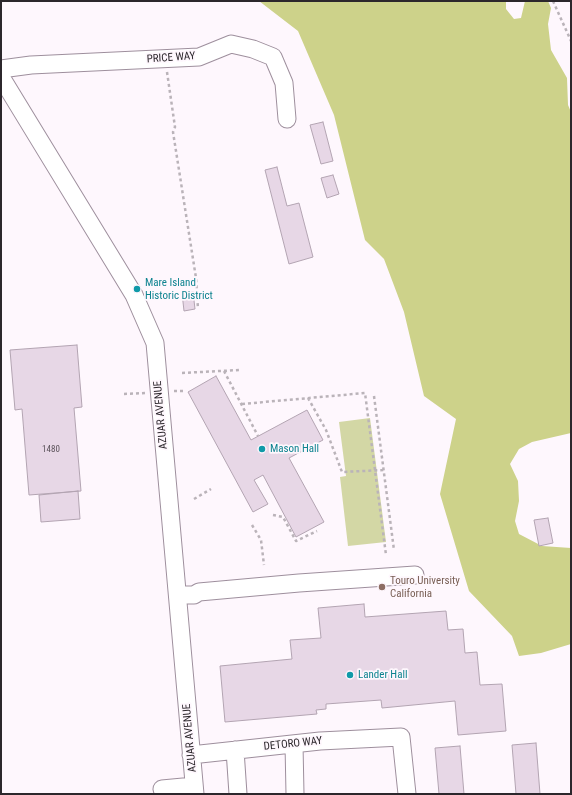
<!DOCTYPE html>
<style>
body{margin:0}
#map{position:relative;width:572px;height:795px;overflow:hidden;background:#fef7fd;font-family:"Roboto Condensed",sans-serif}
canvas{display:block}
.frame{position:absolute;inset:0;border:2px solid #2c272c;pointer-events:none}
</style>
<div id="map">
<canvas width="572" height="795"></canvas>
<div class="frame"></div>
</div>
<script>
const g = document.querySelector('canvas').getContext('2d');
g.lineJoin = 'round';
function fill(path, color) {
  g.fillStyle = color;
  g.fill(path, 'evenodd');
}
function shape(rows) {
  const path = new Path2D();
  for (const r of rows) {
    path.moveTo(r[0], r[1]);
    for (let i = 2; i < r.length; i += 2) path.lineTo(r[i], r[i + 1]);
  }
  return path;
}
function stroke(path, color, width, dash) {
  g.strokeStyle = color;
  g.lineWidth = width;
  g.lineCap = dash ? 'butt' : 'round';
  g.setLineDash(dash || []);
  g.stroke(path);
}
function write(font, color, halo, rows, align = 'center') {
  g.font = font + ' "Roboto Condensed",sans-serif';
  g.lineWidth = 3.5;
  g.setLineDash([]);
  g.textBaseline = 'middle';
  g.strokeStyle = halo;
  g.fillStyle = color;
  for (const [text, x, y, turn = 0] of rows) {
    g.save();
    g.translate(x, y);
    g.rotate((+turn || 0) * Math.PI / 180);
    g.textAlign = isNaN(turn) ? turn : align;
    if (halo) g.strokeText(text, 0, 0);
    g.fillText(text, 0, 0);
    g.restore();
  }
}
const green = shape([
 [370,418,386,542,348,546,340,477,346,476,339,422]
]);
const forest = shape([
 [259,1,506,1,506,9,514,19,521,18,525,1,548,1,551,8,548,24,551,50,567,78,568,105,571,112,571,433,532,442,519,449,510,464,518,481,519,501,515,521,519,534,542,546,571,548,571,644,541,653,519,656,512,636,469,591,440,494,456,419,424,396,404,312,384,259,365,240,334,115,298,31]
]);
const building = shape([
 [323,122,333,161,321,164,310,125,323,122],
 [277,167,287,206,299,203,313,257,289,264,265,170,277,167],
 [333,175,339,194,327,198,321,178,333,175],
 [193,292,195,309,184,311,182,293,193,292],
 [77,345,82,407,74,408,81,491,29,495,22,409,15,410,10,350,77,345],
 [216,376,251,440,307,410,323,440,289,458,324,522,296,537,263,475,254,480,268,504,253,512,188,392,216,376],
 [78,491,80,519,41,522,39,495,78,491],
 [548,518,553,543,539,546,534,520,548,518],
 [364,604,365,617,446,611,448,630,463,629,465,653,477,652,480,685,502,684,506,731,458,735,455,701,382,708,381,700,326,704,326,709,316,710,317,714,225,722,220,666,292,659,290,640,321,638,318,608,364,604],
 [536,743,540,794,516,794,512,745,536,743],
 [460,746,464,794,439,794,435,748,460,746]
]);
const path = shape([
 [553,1,571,41],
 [167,72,175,127,173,132,196,278,198,309],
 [224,371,258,436],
 [182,373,239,370],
 [174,391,184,391],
 [124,394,145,393],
 [374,396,394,550],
 [308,398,326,430,342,472,384,470],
 [242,404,365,393,386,555],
 [194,499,211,489],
 [273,515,283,517,296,541,317,531],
 [252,525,261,540,264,565]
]);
const minor = shape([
 [1,69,31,65,199,57,231,44,253,49,273,57,284,83,287,119],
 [1,77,134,295,155,343,195,794],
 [178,595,194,595,199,592,299,583,415,575],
 [294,744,295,794],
 [235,750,238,794],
 [191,755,320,741,401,737,407,794],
 [162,789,194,786]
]);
const markers = [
 [137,289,4,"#0f9aa8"],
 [262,449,4,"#0f9aa8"],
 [382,587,4,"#8d6e63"],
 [350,675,4,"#0f9aa8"]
];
const numberNames = [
 ["1480",51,450]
];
const streetNames = [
 ["PRICE WAY",171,58,-4],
 ["AZUAR AVENUE",161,415,-95],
 ["AZUAR AVENUE",190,738,-95],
 ["DETORO WAY",293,744,-6]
];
const cultureNames = [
 ["Mare Island",145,283],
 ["Historic District",145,296],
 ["Mason Hall",270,449],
 ["Lander Hall",358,675]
];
const educationNames = [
 ["Touro University",390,581],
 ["California",390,594]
];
fill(green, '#d3d7a5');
fill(forest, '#cdd28a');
fill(building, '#e7d7e6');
stroke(building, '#b3a4b2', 1);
stroke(minor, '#9e8f9d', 19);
stroke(path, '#bab3b9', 2.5, [3, 3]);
stroke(minor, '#fff', 17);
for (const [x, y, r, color] of markers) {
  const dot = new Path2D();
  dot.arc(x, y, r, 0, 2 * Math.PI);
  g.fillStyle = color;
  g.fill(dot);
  stroke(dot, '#fef7fd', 1.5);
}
write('9px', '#5b535a', null, numberNames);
write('11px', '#2c272c', '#fef7fd', streetNames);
write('11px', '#0d838f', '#fef7fd', cultureNames, 'left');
write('11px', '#785e54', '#fef7fd', educationNames, 'left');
</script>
